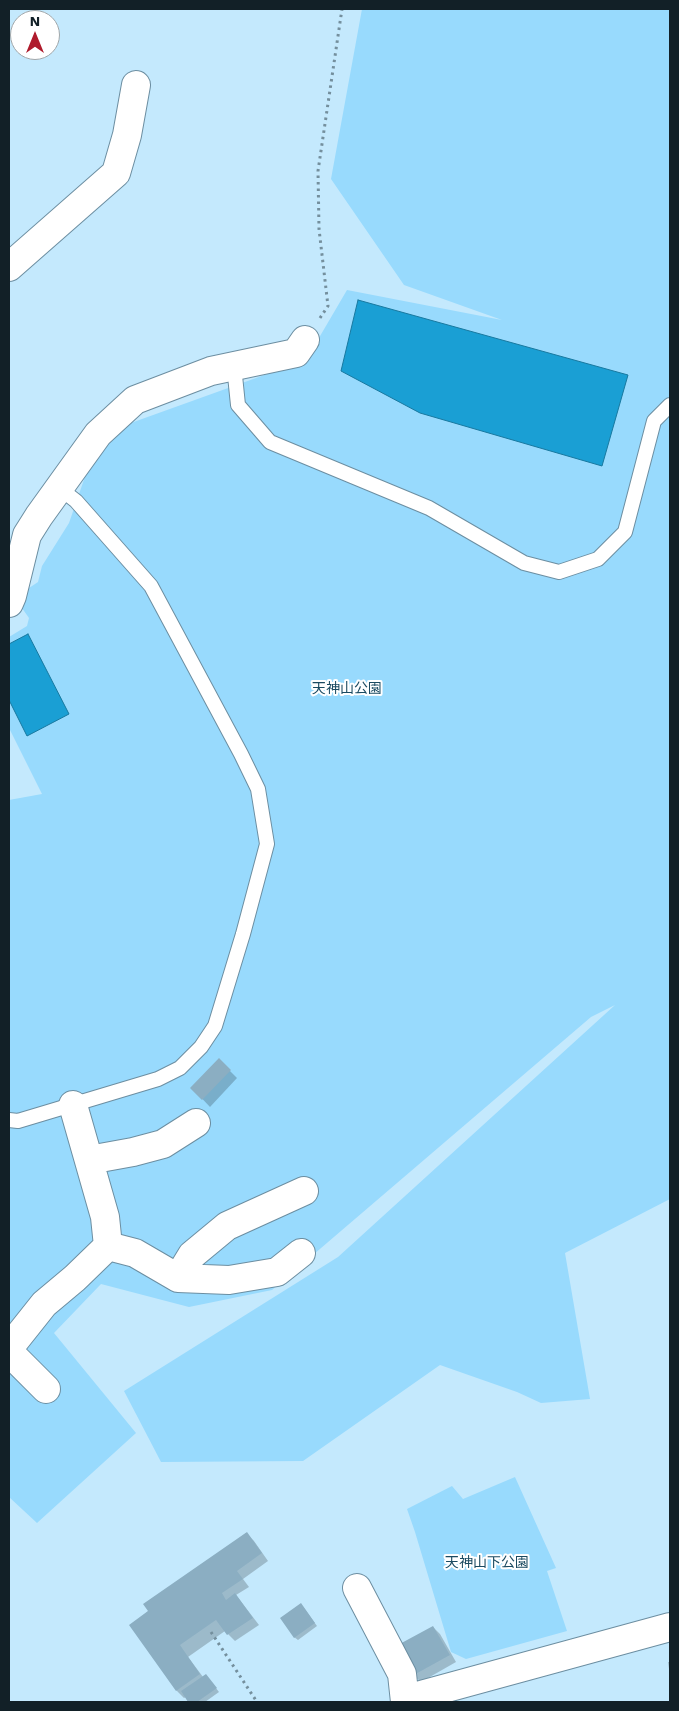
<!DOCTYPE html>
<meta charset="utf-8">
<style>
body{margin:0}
#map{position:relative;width:679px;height:1711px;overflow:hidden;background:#c4e9fd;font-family:"Work Sans",sans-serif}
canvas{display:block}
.frame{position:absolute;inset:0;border:10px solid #122027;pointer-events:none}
.north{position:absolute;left:10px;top:10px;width:50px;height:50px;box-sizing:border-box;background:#fff;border:1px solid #a0a6a9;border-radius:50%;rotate:0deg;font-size:14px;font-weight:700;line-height:20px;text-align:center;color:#122027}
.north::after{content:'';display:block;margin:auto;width:18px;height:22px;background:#af1b2c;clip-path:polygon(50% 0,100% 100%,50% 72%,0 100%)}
</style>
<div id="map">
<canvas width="679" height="1711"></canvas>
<div class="frame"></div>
<div class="north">N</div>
</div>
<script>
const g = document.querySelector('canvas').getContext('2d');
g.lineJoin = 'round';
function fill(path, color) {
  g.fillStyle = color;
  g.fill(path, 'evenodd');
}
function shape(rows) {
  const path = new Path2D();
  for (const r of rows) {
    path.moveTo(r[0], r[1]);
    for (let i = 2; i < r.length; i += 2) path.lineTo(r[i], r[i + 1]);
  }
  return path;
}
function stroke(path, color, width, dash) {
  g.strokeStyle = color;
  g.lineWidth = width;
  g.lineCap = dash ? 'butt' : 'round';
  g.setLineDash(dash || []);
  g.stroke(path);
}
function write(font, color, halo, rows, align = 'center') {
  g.font = font + ' "Work Sans","Noto Sans JP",sans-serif';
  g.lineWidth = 4;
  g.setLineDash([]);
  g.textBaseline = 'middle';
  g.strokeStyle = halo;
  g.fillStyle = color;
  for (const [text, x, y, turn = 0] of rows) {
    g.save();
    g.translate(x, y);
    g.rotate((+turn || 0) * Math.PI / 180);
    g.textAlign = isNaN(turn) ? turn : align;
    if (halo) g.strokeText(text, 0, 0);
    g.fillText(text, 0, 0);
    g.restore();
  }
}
const green = shape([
 [362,9,670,9,670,1199,565,1253,590,1399,541,1403,517,1392,440,1365,303,1461,161,1462,124,1391,338,1257,615,1005,591,1017,272,1290,189,1307,101,1284,54,1333,136,1433,37,1523,9,1497,9,800,42,794,9,728,9,637,27,626,29,618,22,608,26,590,38,582,42,566,69,523,88,468,117,428,306,360,347,290,502,320,404,285,331,179],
 [515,1477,556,1568,547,1571,567,1631,466,1659,451,1652,415,1532,407,1509,452,1486,463,1499]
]);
const water = shape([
 [358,300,628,375,602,466,420,413,341,371,358,300],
 [28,634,69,714,27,736,9,700,9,644,28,634]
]);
const shadow = shape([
 [219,1060,237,1078,210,1107,192,1088],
 [246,1533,254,1541,268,1561,243,1579,249,1587,236,1595,259,1625,235,1641,225,1631,188,1657,203,1677,209,1679,219,1692,205,1702,190,1702,186,1697,184,1698,177,1691,131,1625],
 [304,1608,317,1626,298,1640,294,1637],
 [433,1627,440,1634,456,1662,421,1682,413,1675],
 [668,1662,670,1662,670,1676]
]);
const building = shape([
 [219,1058,231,1070,202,1100,190,1088],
 [247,1532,262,1553,237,1571,243,1579,222,1593,226,1600,235,1593,253,1618,227,1635,216,1620,180,1645,200,1674,176,1691,129,1625,148,1611,143,1604],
 [301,1603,315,1623,294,1638,280,1618],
 [433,1626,450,1655,412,1676,396,1646],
 [206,1674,217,1688,197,1702,188,1702,181,1691]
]);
const path = shape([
 [320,318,328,306,319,229,318,171,342,9],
 [211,1632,257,1702]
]);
const service = shape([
 [234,366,238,405,270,442,429,508,524,563,559,572,598,559,625,532,654,421,670,405],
 [9,1120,18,1121,158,1079,180,1068,201,1047,215,1026,243,934,267,844,258,789,241,754,151,586,76,501,58,487]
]);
const minor = shape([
 [9,267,116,173,127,135,136,85],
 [9,603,12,596,27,535,39,516,98,434,135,400,211,371,296,353,305,340],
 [73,1105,105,1217,108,1246],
 [89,1160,133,1152,163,1144,196,1123],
 [108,1246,135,1253,178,1278,229,1280,277,1272,301,1253],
 [178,1278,192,1255,227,1226,304,1191],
 [9,1348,44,1304,75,1278,108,1246],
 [9,1352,46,1389],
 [357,1588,402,1674,405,1702],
 [409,1702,421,1695,670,1627]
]);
const parkNames = [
 ["天神山公園",347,689],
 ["天神山下公園",487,1563]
];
fill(green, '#98dafd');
fill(water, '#1a9fd4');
stroke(water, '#1879a0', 1);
fill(shadow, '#0003');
fill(building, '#8baec2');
stroke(service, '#6c8ea1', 16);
stroke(minor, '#6c8ea1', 30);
stroke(path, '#748f9d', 3, [2.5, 4]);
stroke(service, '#fff', 14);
stroke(minor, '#fff', 28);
write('14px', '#1a4a61', '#fff', parkNames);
</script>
